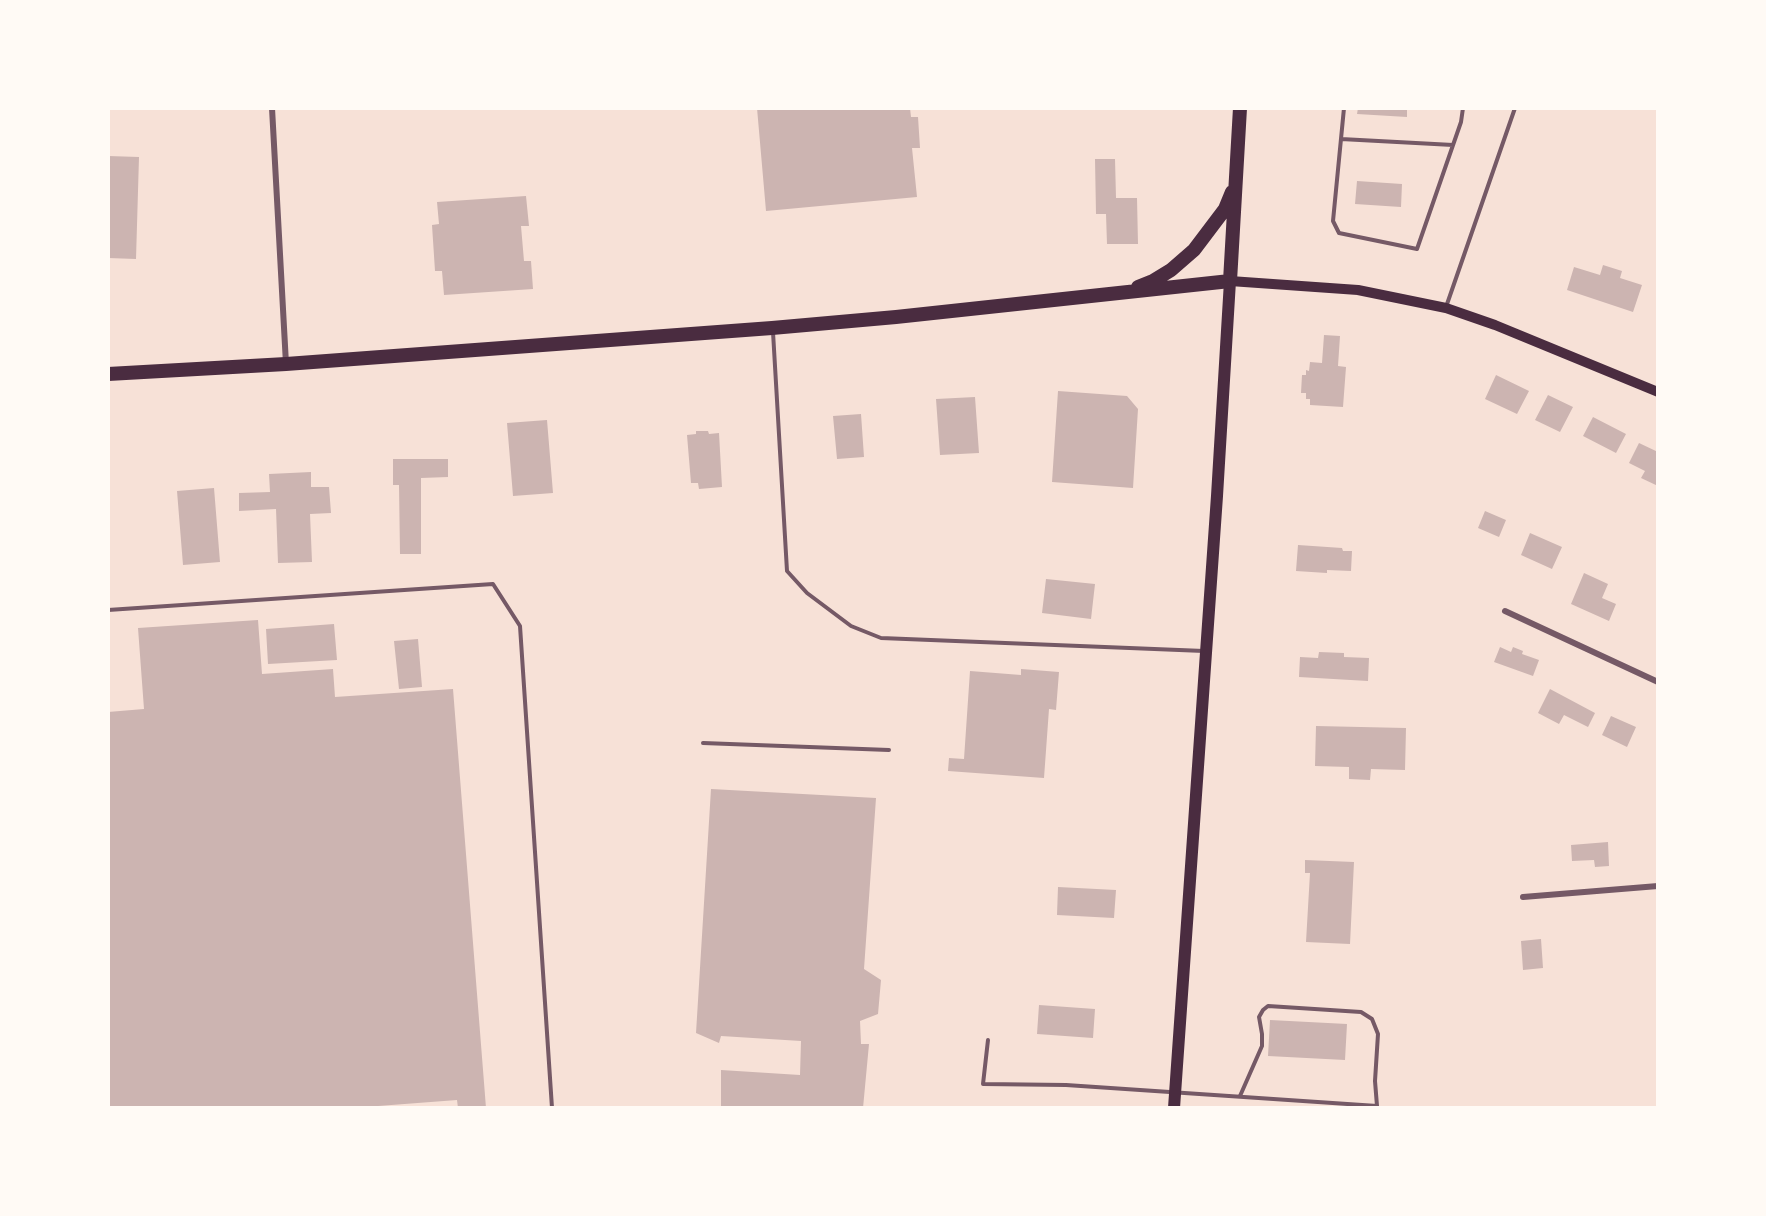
<!DOCTYPE html>
<style>
body{margin:0}
#map{position:relative;width:1766px;height:1216px;overflow:hidden;background:#f7e1d7;font-family:Quicksand,sans-serif}
canvas{display:block}
.frame{position:absolute;inset:0;border:110px solid #fffaf5;pointer-events:none}
</style>
<div id="map">
<canvas width="1766" height="1216"></canvas>
<div class="frame"></div>
</div>
<script>
const g = document.querySelector('canvas').getContext('2d');
g.lineJoin = 'round';
function fill(path, color) {
  g.fillStyle = color;
  g.fill(path, 'evenodd');
}
function shape(rows) {
  const path = new Path2D();
  for (const r of rows) {
    path.moveTo(r[0], r[1]);
    for (let i = 2; i < r.length; i += 2) path.lineTo(r[i], r[i + 1]);
  }
  return path;
}
function stroke(path, color, width, dash) {
  g.strokeStyle = color;
  g.lineWidth = width;
  g.lineCap = dash ? 'butt' : 'round';
  g.setLineDash(dash || []);
  g.stroke(path);
}
const building = shape([
 [757,108,910,108,911,117,918,117,920,148,912,148,917,197,766,211],
 [1358,108,1407,108,1407,117,1357,114],
 [108,156,139,157,136,259,108,258],
 [1095,159,1115,159,1116,198,1137,198,1138,244,1107,244,1106,214,1096,214],
 [1357,181,1402,184,1401,207,1355,204],
 [526,196,529,226,521,226,524,261,531,261,533,289,444,295,442,271,435,271,432,225,439,224,437,202],
 [1603,265,1622,271,1620,278,1642,285,1633,312,1567,290,1574,267,1600,275],
 [1324,335,1340,336,1338,366,1346,367,1343,407,1310,405,1310,399,1306,399,1306,393,1301,393,1302,375,1306,375,1306,370,1309,371,1310,362,1322,363],
 [1496,375,1529,391,1517,414,1485,399],
 [1058,391,1127,396,1138,409,1133,488,1052,482],
 [1548,395,1573,407,1560,432,1535,420],
 [975,397,979,453,940,455,936,399],
 [861,414,864,457,837,459,833,416],
 [1593,417,1626,434,1616,453,1583,436],
 [547,420,553,493,513,496,507,423],
 [696,431,708,431,709,434,719,433,722,487,699,489,698,483,691,483,687,435,696,434],
 [1639,443,1658,452,1658,486,1641,478,1645,471,1629,463],
 [393,459,448,459,448,477,421,478,421,554,400,554,399,485,393,485],
 [311,472,311,487,329,487,331,513,310,514,312,562,278,563,276,509,239,511,239,493,270,492,269,474],
 [214,488,220,562,183,565,177,491],
 [1485,511,1506,520,1499,537,1478,528],
 [1530,533,1562,547,1552,569,1521,555],
 [1298,545,1342,548,1343,551,1352,551,1351,571,1327,570,1327,573,1296,571],
 [1584,573,1608,584,1602,598,1616,604,1609,621,1571,604],
 [1046,579,1095,584,1091,619,1042,613],
 [258,620,262,674,333,669,335,697,453,689,486,1108,458,1108,457,1100,352,1108,108,1108,108,712,144,709,138,628],
 [334,624,337,660,268,664,266,629],
 [418,639,422,687,399,689,394,641],
 [1500,647,1511,652,1513,647,1523,651,1522,654,1539,660,1533,676,1494,662],
 [1319,652,1344,653,1344,657,1369,658,1368,681,1299,677,1300,657,1318,658],
 [1021,669,1059,672,1056,710,1049,709,1044,778,948,771,949,758,964,759,970,671,1021,675],
 [1550,689,1595,713,1588,727,1564,715,1559,724,1538,713],
 [1611,716,1636,727,1627,747,1602,735],
 [1316,726,1406,728,1405,770,1371,769,1370,780,1349,779,1349,767,1315,766],
 [711,789,876,798,864,969,881,980,878,1014,860,1021,861,1044,869,1044,863,1108,721,1108,721,1070,800,1075,801,1041,721,1036,719,1043,696,1033],
 [1608,842,1609,866,1595,867,1594,860,1572,861,1571,845],
 [1305,860,1354,862,1350,944,1306,942,1310,873,1305,873],
 [1058,887,1116,890,1114,918,1057,915],
 [1541,939,1543,968,1523,970,1521,941],
 [1039,1005,1095,1009,1093,1038,1037,1034],
 [1270,1020,1347,1024,1345,1060,1268,1056]
]);
const service = shape([
 [1344,108,1333,221,1339,233,1417,249,1461,122,1463,108],
 [1341,139,1453,145],
 [1446,307,1515,108],
 [773,332,787,571,807,593,851,626,881,638,1204,651],
 [108,610,493,584,520,626,552,1108],
 [703,743,889,750],
 [988,1040,983,1084,1066,1085,1377,1106,1375,1081,1378,1034,1372,1019,1361,1012,1268,1006,1263,1010,1259,1017,1262,1034,1262,1046,1240,1096]
]);
const minor = shape([
 [272,108,286,364],
 [1505,611,1658,682],
 [1523,897,1658,886]
]);
const secondary = shape([
 [1230,281,1358,290,1446,308,1495,325,1658,392]
]);
const primary = shape([
 [1174,1108,1217,496,1230,281]
]);
const trunk = shape([
 [1138,287,1153,281,1171,270,1194,250,1225,209,1232,192],
 [108,374,286,364,772,328,896,317,1230,281,1240,108]
]);
fill(building, '#ccb4b1');
stroke(service, '#755966', 4);
stroke(minor, '#755966', 6);
stroke(secondary, '#4a2c40', 10);
stroke(primary, '#4a2c40', 12);
stroke(trunk, '#4a2c40', 14);
</script>
